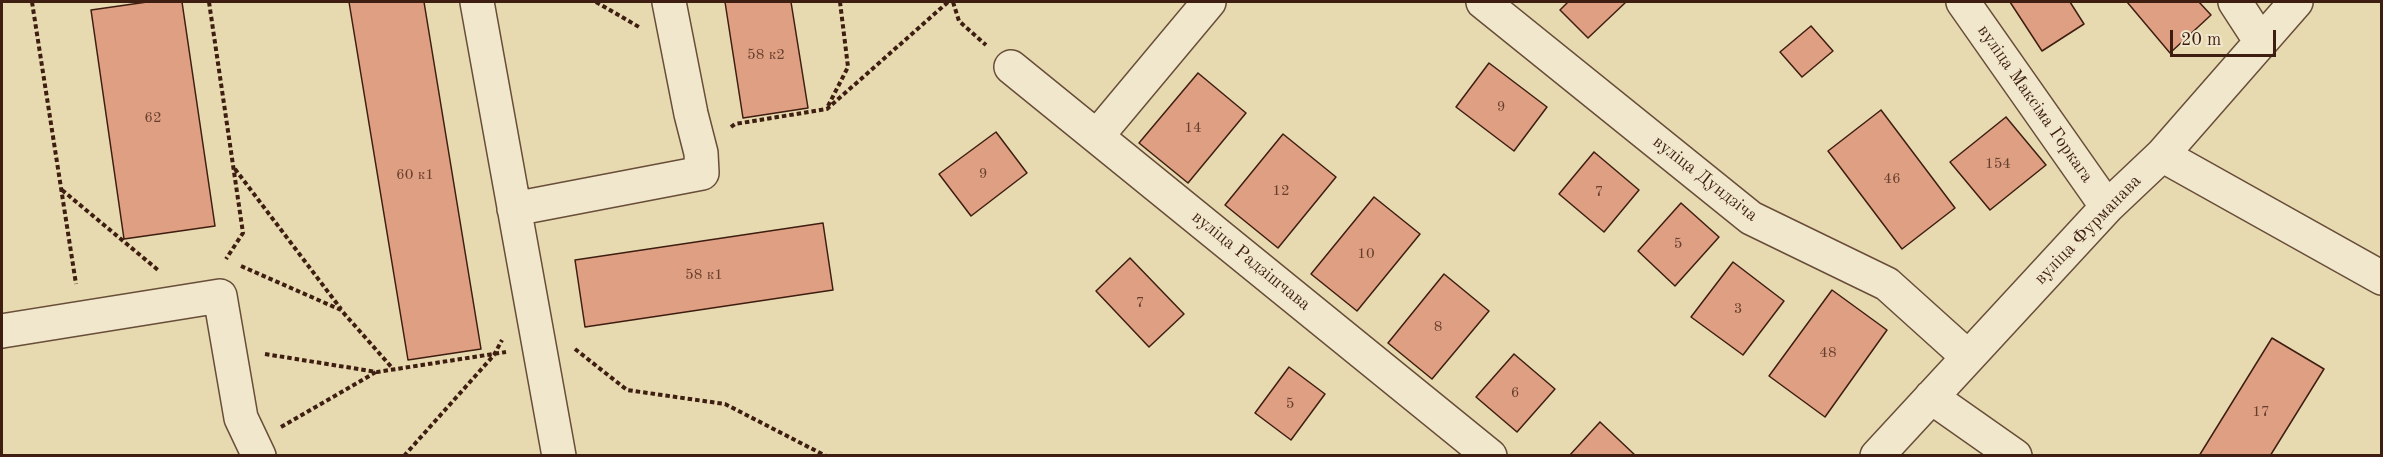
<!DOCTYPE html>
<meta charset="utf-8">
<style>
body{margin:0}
#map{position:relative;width:2383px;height:457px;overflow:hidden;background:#e8dab0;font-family:"Old Standard TT",serif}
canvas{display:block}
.frame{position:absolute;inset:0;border:3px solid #3e1e11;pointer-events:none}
.scale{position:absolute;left:2170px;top:30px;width:106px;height:27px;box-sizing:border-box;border:3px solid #3e1e11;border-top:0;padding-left:8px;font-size:18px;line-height:21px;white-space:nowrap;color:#3e1e11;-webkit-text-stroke:4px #f0e7cc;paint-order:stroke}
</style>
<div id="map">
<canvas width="2383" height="457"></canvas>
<div class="frame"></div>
<div class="scale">20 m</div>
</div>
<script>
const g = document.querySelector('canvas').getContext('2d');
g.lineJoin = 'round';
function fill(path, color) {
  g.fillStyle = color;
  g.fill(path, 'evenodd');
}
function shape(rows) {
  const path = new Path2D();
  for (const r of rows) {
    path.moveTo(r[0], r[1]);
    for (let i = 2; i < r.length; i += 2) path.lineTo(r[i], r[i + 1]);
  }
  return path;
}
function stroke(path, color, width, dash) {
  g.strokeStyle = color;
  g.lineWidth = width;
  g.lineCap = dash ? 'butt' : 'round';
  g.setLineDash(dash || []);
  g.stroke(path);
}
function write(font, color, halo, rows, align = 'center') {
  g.font = font + ' "Old Standard TT",serif';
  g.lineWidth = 6;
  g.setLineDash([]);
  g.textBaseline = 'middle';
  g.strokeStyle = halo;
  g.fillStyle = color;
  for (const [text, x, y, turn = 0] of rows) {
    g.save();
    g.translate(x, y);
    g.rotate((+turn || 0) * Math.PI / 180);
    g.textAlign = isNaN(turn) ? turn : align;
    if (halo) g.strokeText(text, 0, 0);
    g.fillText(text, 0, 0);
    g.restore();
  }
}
const building = shape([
 [147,2,182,2,215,226,124,239,91,10,147,2],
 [349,2,424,2,481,349,408,360,349,2],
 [725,2,791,2,808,108,743,118,725,2],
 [1568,2,1626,2,1588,38,1560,10,1568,2],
 [2010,2,2070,2,2084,24,2042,51,2010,2],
 [2127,2,2199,2,2211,15,2170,53,2127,2],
 [1811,26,1833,51,1802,77,1780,52,1811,26],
 [1489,63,1547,107,1514,151,1456,107,1489,63],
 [1198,73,1246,113,1188,183,1139,143,1198,73],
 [1881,110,1955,208,1902,249,1828,151,1881,110],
 [2006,117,2046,165,1990,210,1950,162,2006,117],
 [996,132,1027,173,971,216,939,174,996,132],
 [1283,134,1336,177,1278,248,1225,205,1283,134],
 [1594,152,1639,190,1604,232,1559,194,1594,152],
 [1374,197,1420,234,1357,311,1311,274,1374,197],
 [1681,203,1719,237,1675,286,1638,251,1681,203],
 [823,223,833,290,585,327,575,260,823,223],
 [1130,258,1184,314,1149,347,1096,291,1130,258],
 [1733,262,1784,301,1743,355,1691,317,1733,262],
 [1444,274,1489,311,1432,379,1388,343,1444,274],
 [1832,290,1887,330,1825,417,1769,376,1832,290],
 [2272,338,2324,369,2270,456,2199,456,2272,338],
 [1514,354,1555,389,1517,432,1476,397,1514,354],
 [1289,367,1325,394,1291,440,1255,413,1289,367],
 [1600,422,1636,456,1569,456,1600,422]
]);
const path = shape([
 [32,2,76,284],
 [209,2,243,233,226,259],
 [596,2,639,27],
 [953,2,959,21,986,45],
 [828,106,848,67,840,2],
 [731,127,735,124,827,109,948,2],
 [235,169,341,309],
 [62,190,158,270],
 [241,266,341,310,394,370],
 [575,349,627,390,725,404,826,456],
 [265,354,377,372,506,352],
 [281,427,376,372],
 [404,456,494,355,502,340]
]);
const minor = shape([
 [477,2,559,456],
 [1483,2,1751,218,1887,284,1968,357],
 [1963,2,2107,207],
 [2235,2,2261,42],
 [1011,67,1490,456],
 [1097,136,1209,2],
 [2162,155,2382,278],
 [514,209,702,173,701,153,691,114,669,2],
 [2,331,220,296,241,418,259,456],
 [1931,397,2015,456],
 [1877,456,2107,207,2162,155,2296,2]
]);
const numberNames = [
 ["58 к2",766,55],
 ["9",1501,107],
 ["62",153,118],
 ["14",1193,128],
 ["154",1998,164],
 ["9",983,174],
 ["60 к1",415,175],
 ["46",1892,179],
 ["12",1281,191],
 ["7",1599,192],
 ["5",1678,244],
 ["10",1366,254],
 ["58 к1",704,275],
 ["7",1140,303],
 ["3",1738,309],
 ["8",1438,327],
 ["48",1828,353],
 ["6",1515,393],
 ["5",1290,404],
 ["17",2261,412]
];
const streetNames = [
 ["вуліца Максіма Горкага",2035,104,55],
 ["вуліца Дундзіча",1705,179,38],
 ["вуліца Фурманава",2088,230,-46],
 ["вуліца Радзішчава",1251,261,39]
];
fill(building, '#df9f82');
stroke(building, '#3e1e11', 1.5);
stroke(minor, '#684d39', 36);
stroke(path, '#3e1e11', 4, [4.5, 3]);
stroke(minor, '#f0e7cc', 33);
write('15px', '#663e2d', null, numberNames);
write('18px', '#3e1e11', '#f0e7cc', streetNames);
</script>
